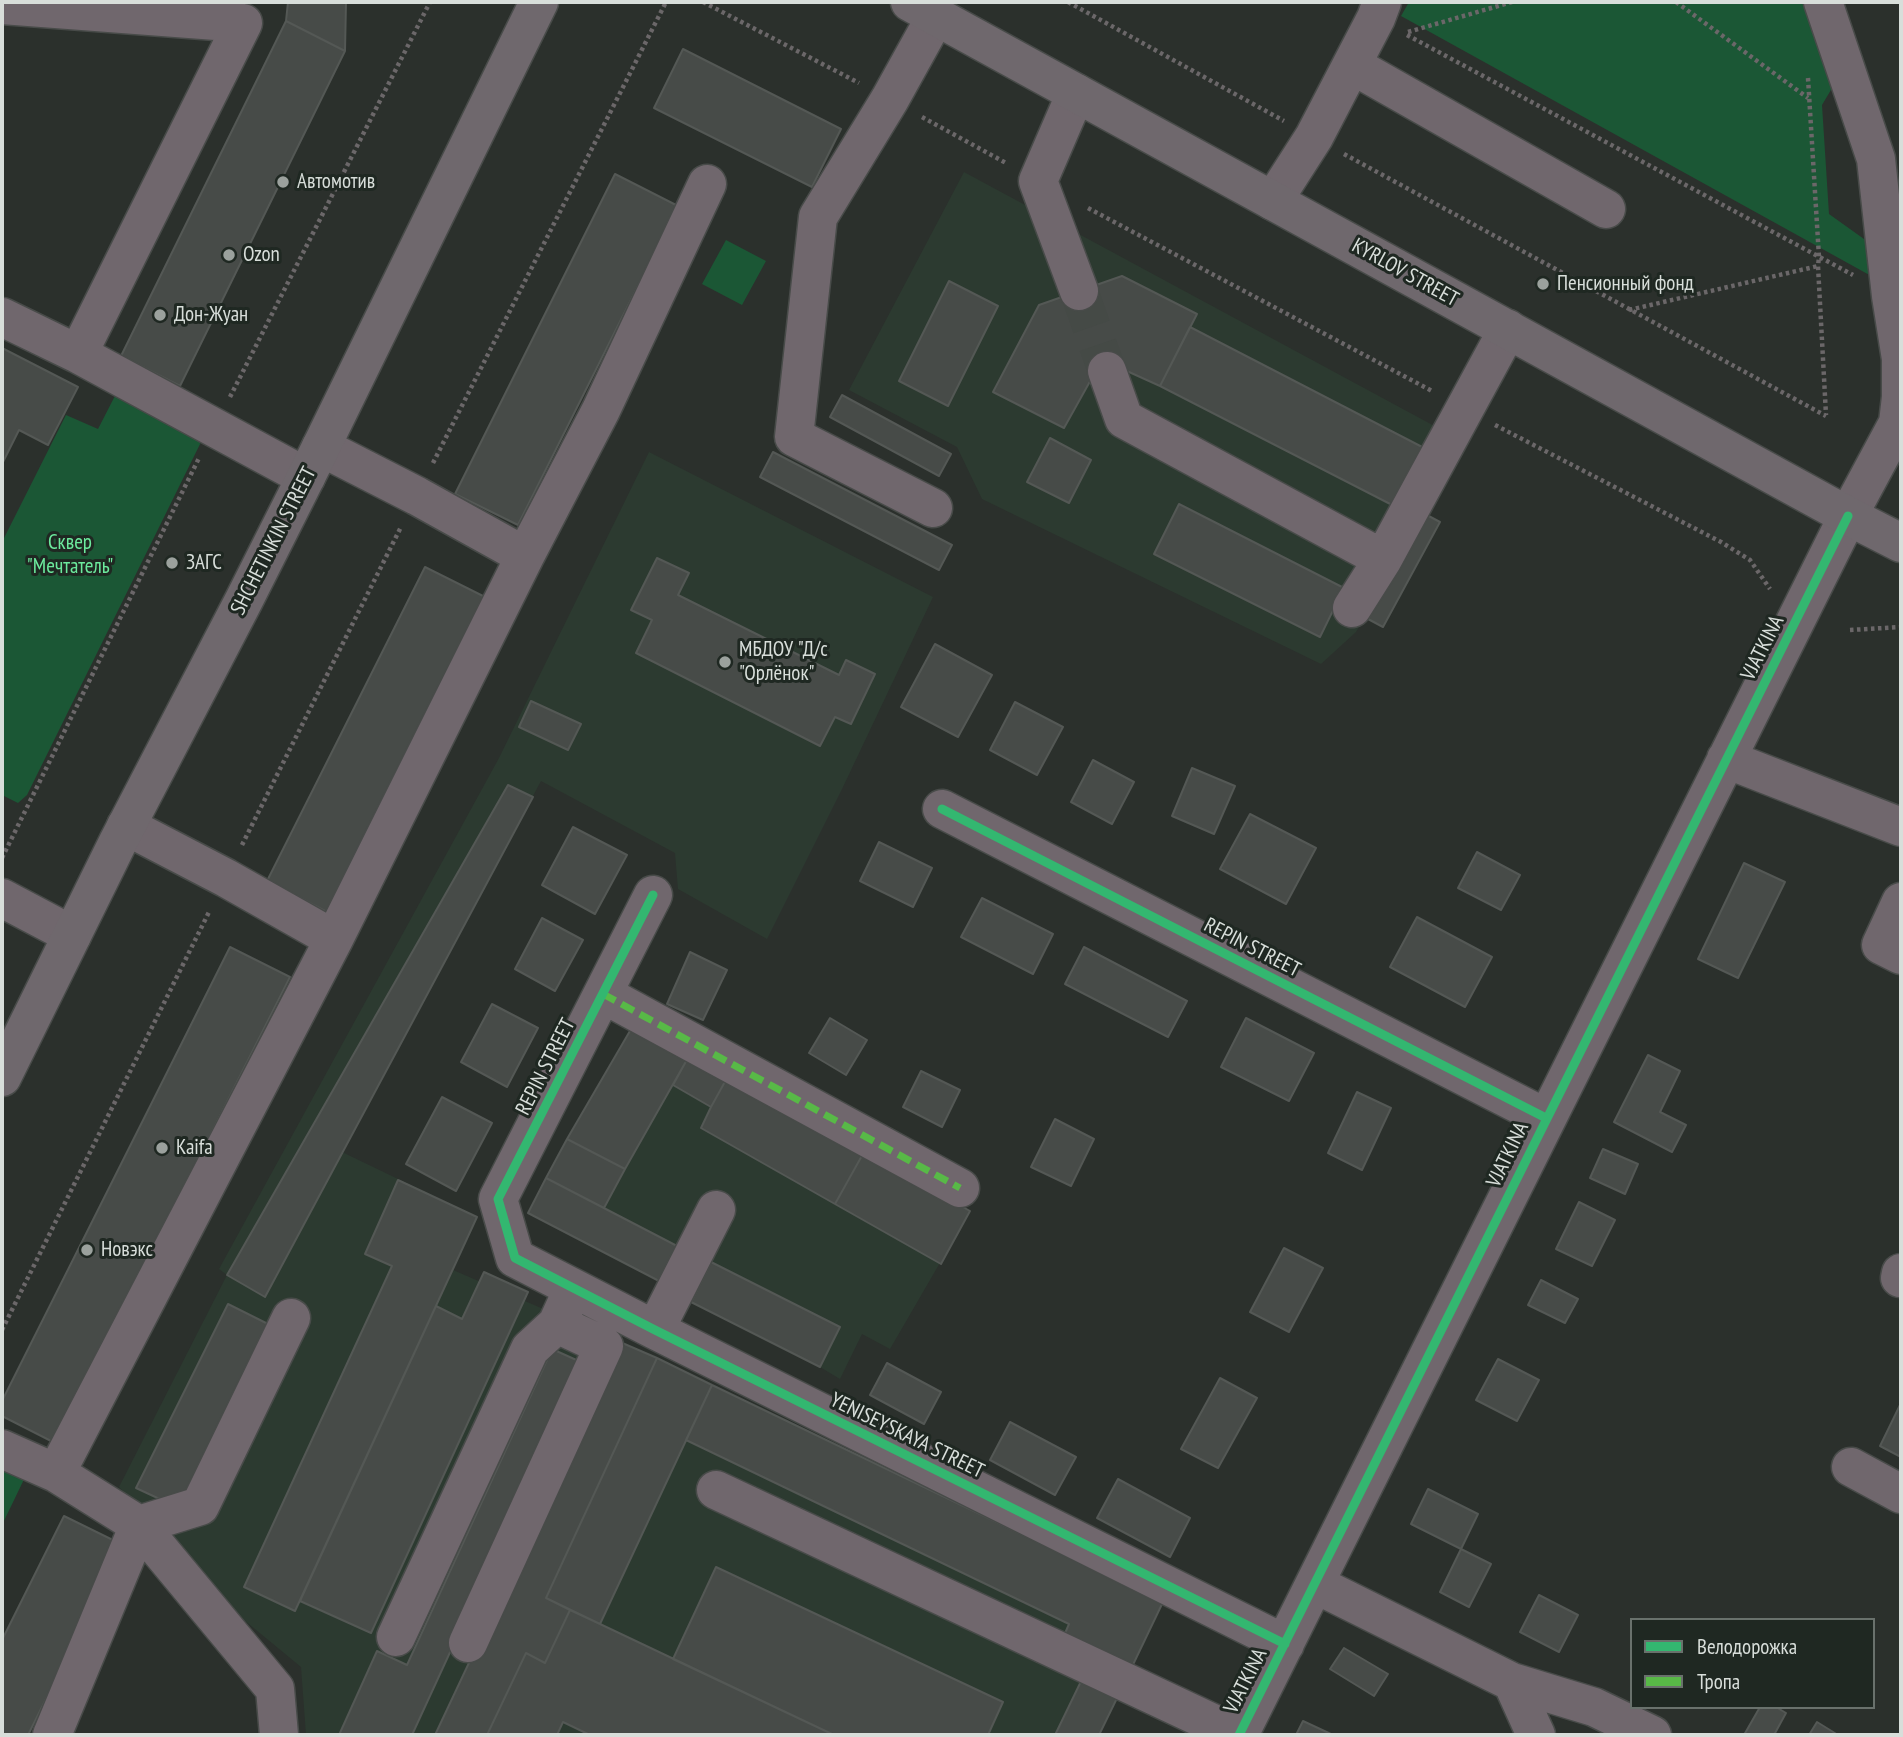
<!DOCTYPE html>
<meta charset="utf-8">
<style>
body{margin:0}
#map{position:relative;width:1903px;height:1737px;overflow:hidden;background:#2b302c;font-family:"PT Sans Narrow",sans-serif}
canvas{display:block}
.frame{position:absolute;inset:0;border:4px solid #d8deda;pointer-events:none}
.legend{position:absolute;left:1630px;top:1618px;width:245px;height:91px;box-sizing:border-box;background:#1f2822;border:2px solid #69716c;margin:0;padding:9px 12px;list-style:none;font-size:21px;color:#d8deda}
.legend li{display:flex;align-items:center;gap:14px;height:35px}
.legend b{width:35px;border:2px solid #69716c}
</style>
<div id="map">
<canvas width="1903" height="1737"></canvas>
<div class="frame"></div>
<ul class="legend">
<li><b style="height:9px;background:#33b770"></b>Велодорожка</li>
<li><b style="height:9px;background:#58b947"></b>Тропа</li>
</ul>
</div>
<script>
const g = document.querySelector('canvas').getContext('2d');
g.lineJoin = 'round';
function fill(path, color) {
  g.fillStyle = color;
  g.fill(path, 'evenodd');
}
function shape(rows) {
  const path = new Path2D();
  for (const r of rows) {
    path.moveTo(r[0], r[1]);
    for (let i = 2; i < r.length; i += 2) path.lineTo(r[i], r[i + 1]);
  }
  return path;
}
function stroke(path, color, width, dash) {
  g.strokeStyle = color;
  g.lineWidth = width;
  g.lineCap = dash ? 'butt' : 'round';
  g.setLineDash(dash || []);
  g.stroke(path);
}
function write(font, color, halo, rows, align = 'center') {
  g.font = font + ' "PT Sans Narrow",sans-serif';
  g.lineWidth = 6;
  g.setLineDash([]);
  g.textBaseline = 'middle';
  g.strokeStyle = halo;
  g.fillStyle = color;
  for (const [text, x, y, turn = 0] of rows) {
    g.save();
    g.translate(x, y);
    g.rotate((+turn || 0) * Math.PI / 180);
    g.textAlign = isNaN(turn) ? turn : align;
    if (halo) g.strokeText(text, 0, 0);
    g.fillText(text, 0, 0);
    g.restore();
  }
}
const built = shape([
 [964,172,1464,442,1356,632,1321,664,982,499,957,447,849,390],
 [649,452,933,597,843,787,767,939,678,889,675,853,541,781,342,1152,477,1217,453,1270,657,1358,1163,1602,1099,1735,306,1735,301,1667,221,1601,163,1532,119,1487,227,1275,219,1269,499,758],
 [634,1024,970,1211,890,1349,862,1334,840,1379,820,1367,691,1302,661,1282,528,1213,567,1139]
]);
const green = shape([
 [1409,2,1814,2,1838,78,1822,105,1829,214,1871,244,1873,277,1401,16],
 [726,240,766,261,742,305,702,284],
 [118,390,205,434,27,795,18,803,2,795,2,542,66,415,98,429],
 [2,1429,27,1450,29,1469,2,1525]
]);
const building = shape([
 [288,2,346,2,345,51,286,21,288,2],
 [286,21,345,51,180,386,121,356,286,21],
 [683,49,841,129,812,187,654,108,683,49],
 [615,174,678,206,518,525,455,494,615,174],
 [1122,276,1197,314,1160,386,1118,367,1093,376,1064,428,993,392,1039,305,1122,276],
 [949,281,998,306,948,406,899,381,949,281],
 [1190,327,1428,450,1398,508,1160,386,1190,327],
 [2,348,78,387,48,445,19,430,2,464,2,348],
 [842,395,951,454,939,476,830,417,842,395],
 [1050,438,1091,460,1069,503,1027,482,1050,438],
 [773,452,952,545,939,570,760,477,773,452],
 [1179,504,1344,588,1320,637,1154,554,1179,504],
 [1425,514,1440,522,1383,627,1368,619,1425,514],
 [657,558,689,573,678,595,839,675,846,660,875,674,851,724,835,717,820,746,636,653,652,620,631,610,657,558],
 [425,567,485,597,327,912,267,881,425,567],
 [935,644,992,675,958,737,901,707,935,644],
 [531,701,581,724,568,750,519,727,531,701],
 [1015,702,1063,727,1037,775,990,750,1015,702],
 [1093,760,1134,782,1112,824,1071,802,1093,760],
 [1192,768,1235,786,1214,834,1172,816,1192,768],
 [508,785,533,797,265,1297,227,1275,508,785],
 [1250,814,1316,848,1286,904,1220,869,1250,814],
 [573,827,627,855,595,914,542,885,573,827],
 [879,842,932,868,913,907,860,881,879,842],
 [1477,852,1520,875,1501,910,1458,888,1477,852],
 [1744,863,1785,882,1738,978,1698,959,1744,863],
 [982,898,1053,934,1033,974,961,937,982,898],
 [1417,917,1492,957,1465,1007,1390,967,1417,917],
 [542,918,583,940,555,991,515,969,542,918],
 [230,947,290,977,55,1443,2,1416,2,1401,230,947],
 [1084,947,1187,1001,1168,1037,1065,984,1084,947],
 [690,952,727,970,703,1020,667,1004,690,952],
 [492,1004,538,1028,507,1087,461,1062,492,1004],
 [830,1018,867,1040,846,1075,809,1053,830,1018],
 [1246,1018,1314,1053,1289,1101,1221,1067,1246,1018],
 [634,1024,689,1056,625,1169,567,1139,634,1024],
 [1648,1055,1680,1071,1660,1112,1686,1125,1672,1152,1614,1122,1648,1055],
 [689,1056,727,1078,711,1107,673,1085,689,1056],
 [921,1071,960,1090,942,1127,903,1107,921,1071],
 [727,1078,864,1152,835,1204,701,1128,711,1107,727,1078],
 [1357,1092,1391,1108,1362,1170,1328,1153,1357,1092],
 [442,1097,492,1123,456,1191,406,1164,442,1097],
 [1055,1119,1094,1139,1071,1186,1031,1167,1055,1119],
 [567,1139,625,1169,604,1208,546,1178,567,1139],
 [1603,1149,1638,1164,1625,1194,1590,1178,1603,1149],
 [864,1152,970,1211,941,1264,835,1204,864,1152],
 [546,1178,679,1247,661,1282,528,1213,546,1178],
 [398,1180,477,1217,295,1611,244,1587,392,1266,365,1254,398,1180],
 [1579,1202,1615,1220,1592,1266,1556,1249,1579,1202],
 [1284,1248,1323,1268,1289,1332,1250,1312,1284,1248],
 [711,1262,840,1327,820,1367,691,1302,711,1262],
 [484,1272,528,1292,371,1633,300,1601,436,1306,462,1319,484,1272],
 [1541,1280,1578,1299,1565,1323,1528,1305,1541,1280],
 [228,1304,270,1325,179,1508,136,1488,228,1304],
 [620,1342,657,1358,546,1598,570,1610,545,1663,526,1653,487,1735,435,1735,620,1342],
 [552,1349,583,1363,412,1735,339,1735,377,1651,407,1665,552,1349],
 [657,1358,712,1385,600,1624,546,1598,657,1358],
 [1498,1359,1539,1380,1517,1421,1476,1400,1498,1359],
 [887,1363,941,1392,924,1424,870,1395,887,1363],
 [1220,1378,1257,1398,1218,1468,1181,1449,1220,1378],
 [712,1385,1163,1602,1130,1671,1063,1638,1069,1624,686,1440,712,1385],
 [1901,1403,1901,1457,1880,1446,1901,1403],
 [1010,1422,1076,1457,1055,1495,990,1460,1010,1422],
 [1118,1479,1190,1518,1170,1557,1097,1518,1118,1479],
 [1428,1489,1478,1514,1461,1549,1411,1524,1428,1489],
 [64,1516,123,1545,28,1735,2,1735,2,1640,64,1516],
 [1461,1549,1491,1564,1469,1607,1440,1592,1461,1549],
 [716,1567,1003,1702,988,1735,834,1735,673,1659,716,1567],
 [1539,1595,1578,1615,1559,1652,1520,1632,1539,1595],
 [570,1610,600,1624,834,1735,590,1735,563,1722,557,1735,487,1735,526,1653,545,1663,570,1610],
 [1344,1648,1388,1674,1374,1696,1330,1669,1344,1648],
 [1085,1673,1121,1690,1099,1735,1055,1735,1085,1673],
 [1760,1707,1776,1707,1786,1713,1774,1735,1744,1735,1760,1707],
 [1303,1721,1333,1735,1296,1735,1303,1721],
 [1817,1722,1838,1735,1809,1735,1817,1722]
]);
const minorTunnel = shape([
 [1079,291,1107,371]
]);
const path = shape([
 [703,2,859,83],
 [1068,2,1284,121],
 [1676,2,1808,98],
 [1408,32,1512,2],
 [1407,35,1853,275],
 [1808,78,1819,257,1818,266,1826,415],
 [922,117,1006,163],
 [1344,154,1826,416],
 [1088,208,1432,391],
 [1629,310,1818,266],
 [230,397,430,2],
 [1495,425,1721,542,1750,560,1770,589],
 [433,463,666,2],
 [1850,630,1901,627],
 [242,845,401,527],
 [2,858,199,458],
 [2,1330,210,910]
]);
const minor = shape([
 [2,5,243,23,78,354],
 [1352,65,1606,209],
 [1076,93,1038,181,1079,291],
 [1273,201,1314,137,1376,18,1382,2],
 [2,317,78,354,306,477],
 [1107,371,1124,419,1383,559],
 [321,447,417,496,525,556],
 [933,508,794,437,818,217,890,99,936,16],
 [1352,608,1383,559,1508,329],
 [1726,759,1901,827],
 [942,809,1546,1118],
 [126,826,226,878,334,939],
 [653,895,498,1199,515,1258,655,1330,1285,1644],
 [2,898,72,935],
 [1901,902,1881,945,1901,955],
 [603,994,960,1188],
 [1900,1278,1901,1273],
 [655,1330,716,1210],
 [2,1449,56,1473,139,1525,275,1689,279,1735],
 [1851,1467,1901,1494],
 [56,1473,334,939,525,556,601,410,707,184],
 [716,1490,1238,1735],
 [1315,1584,1512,1682,1536,1735],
 [396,1637,530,1349,557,1324],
 [468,1643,604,1346,557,1324,573,1289],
 [1512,1682,1594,1707,1652,1735],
 [52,1735,139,1525,200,1506,291,1318],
 [1239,1735,1848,516,1898,423,1901,397,1901,359,1891,296,1876,159,1823,2]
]);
const major = shape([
 [910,2,1848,516,1901,543],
 [2,1077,118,842,244,600,321,447,539,2]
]);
const quiet = shape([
 [603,994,960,1188]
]);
const cycleway = shape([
 [942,809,1546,1118],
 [653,895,498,1199,515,1258,655,1330,1285,1644],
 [1239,1735,1848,516]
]);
const markers = [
 [283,182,7,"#9ba19d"],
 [229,255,7,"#9ba19d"],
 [1543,284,7,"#9ba19d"],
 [160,315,7,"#9ba19d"],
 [172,563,7,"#9ba19d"],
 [725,662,7,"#9ba19d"],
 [162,1148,7,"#9ba19d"],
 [87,1250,7,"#9ba19d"]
];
const poiNames = [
 ["Автомотив",297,182],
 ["Ozon",243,255],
 ["Пенсионный фонд",1557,284],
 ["Дон-Жуан",174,315],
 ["ЗАГС",186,563],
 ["МБДОУ \"Д/с",739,650],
 ["\"Орлёнок\"",739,674],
 ["Kaifa",176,1148],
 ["Новэкс",101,1250]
];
const streetNames = [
 ["KYRLOV STREET",1405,273,29],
 ["SHCHETINKIN STREET",274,541,-63],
 ["VJATKINA",1763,648,-63],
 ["REPIN STREET",1252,948,27],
 ["REPIN STREET",546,1067,-63],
 ["VJATKINA",1508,1155,-64],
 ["YENISEYSKAYA STREET",907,1436,26],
 ["VJATKINA",1246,1681,-63]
];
const parkNames = [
 ["Сквер",70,543],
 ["\"Мечтатель\"",70,567]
];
fill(built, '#2c3a30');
fill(green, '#1b5735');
fill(building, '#474b48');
stroke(building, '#545855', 2);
stroke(minorTunnel, '#454a46', 38, [38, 19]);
stroke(minor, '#484b49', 41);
stroke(major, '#484b49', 41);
stroke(path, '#6b6769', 4.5, [3.5, 3.5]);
stroke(minor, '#70676d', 38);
stroke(major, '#6f686d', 38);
stroke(quiet, '#58b947', 7, [14, 7]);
stroke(cycleway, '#33b770', 9);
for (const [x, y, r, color] of markers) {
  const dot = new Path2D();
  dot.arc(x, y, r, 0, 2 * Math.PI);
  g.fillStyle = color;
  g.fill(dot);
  stroke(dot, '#1f2822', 2.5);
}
write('21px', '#d8deda', '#1f2822', poiNames, 'left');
write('21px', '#d8deda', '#1f2822', streetNames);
write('21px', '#6cea9d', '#1f2822', parkNames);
</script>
